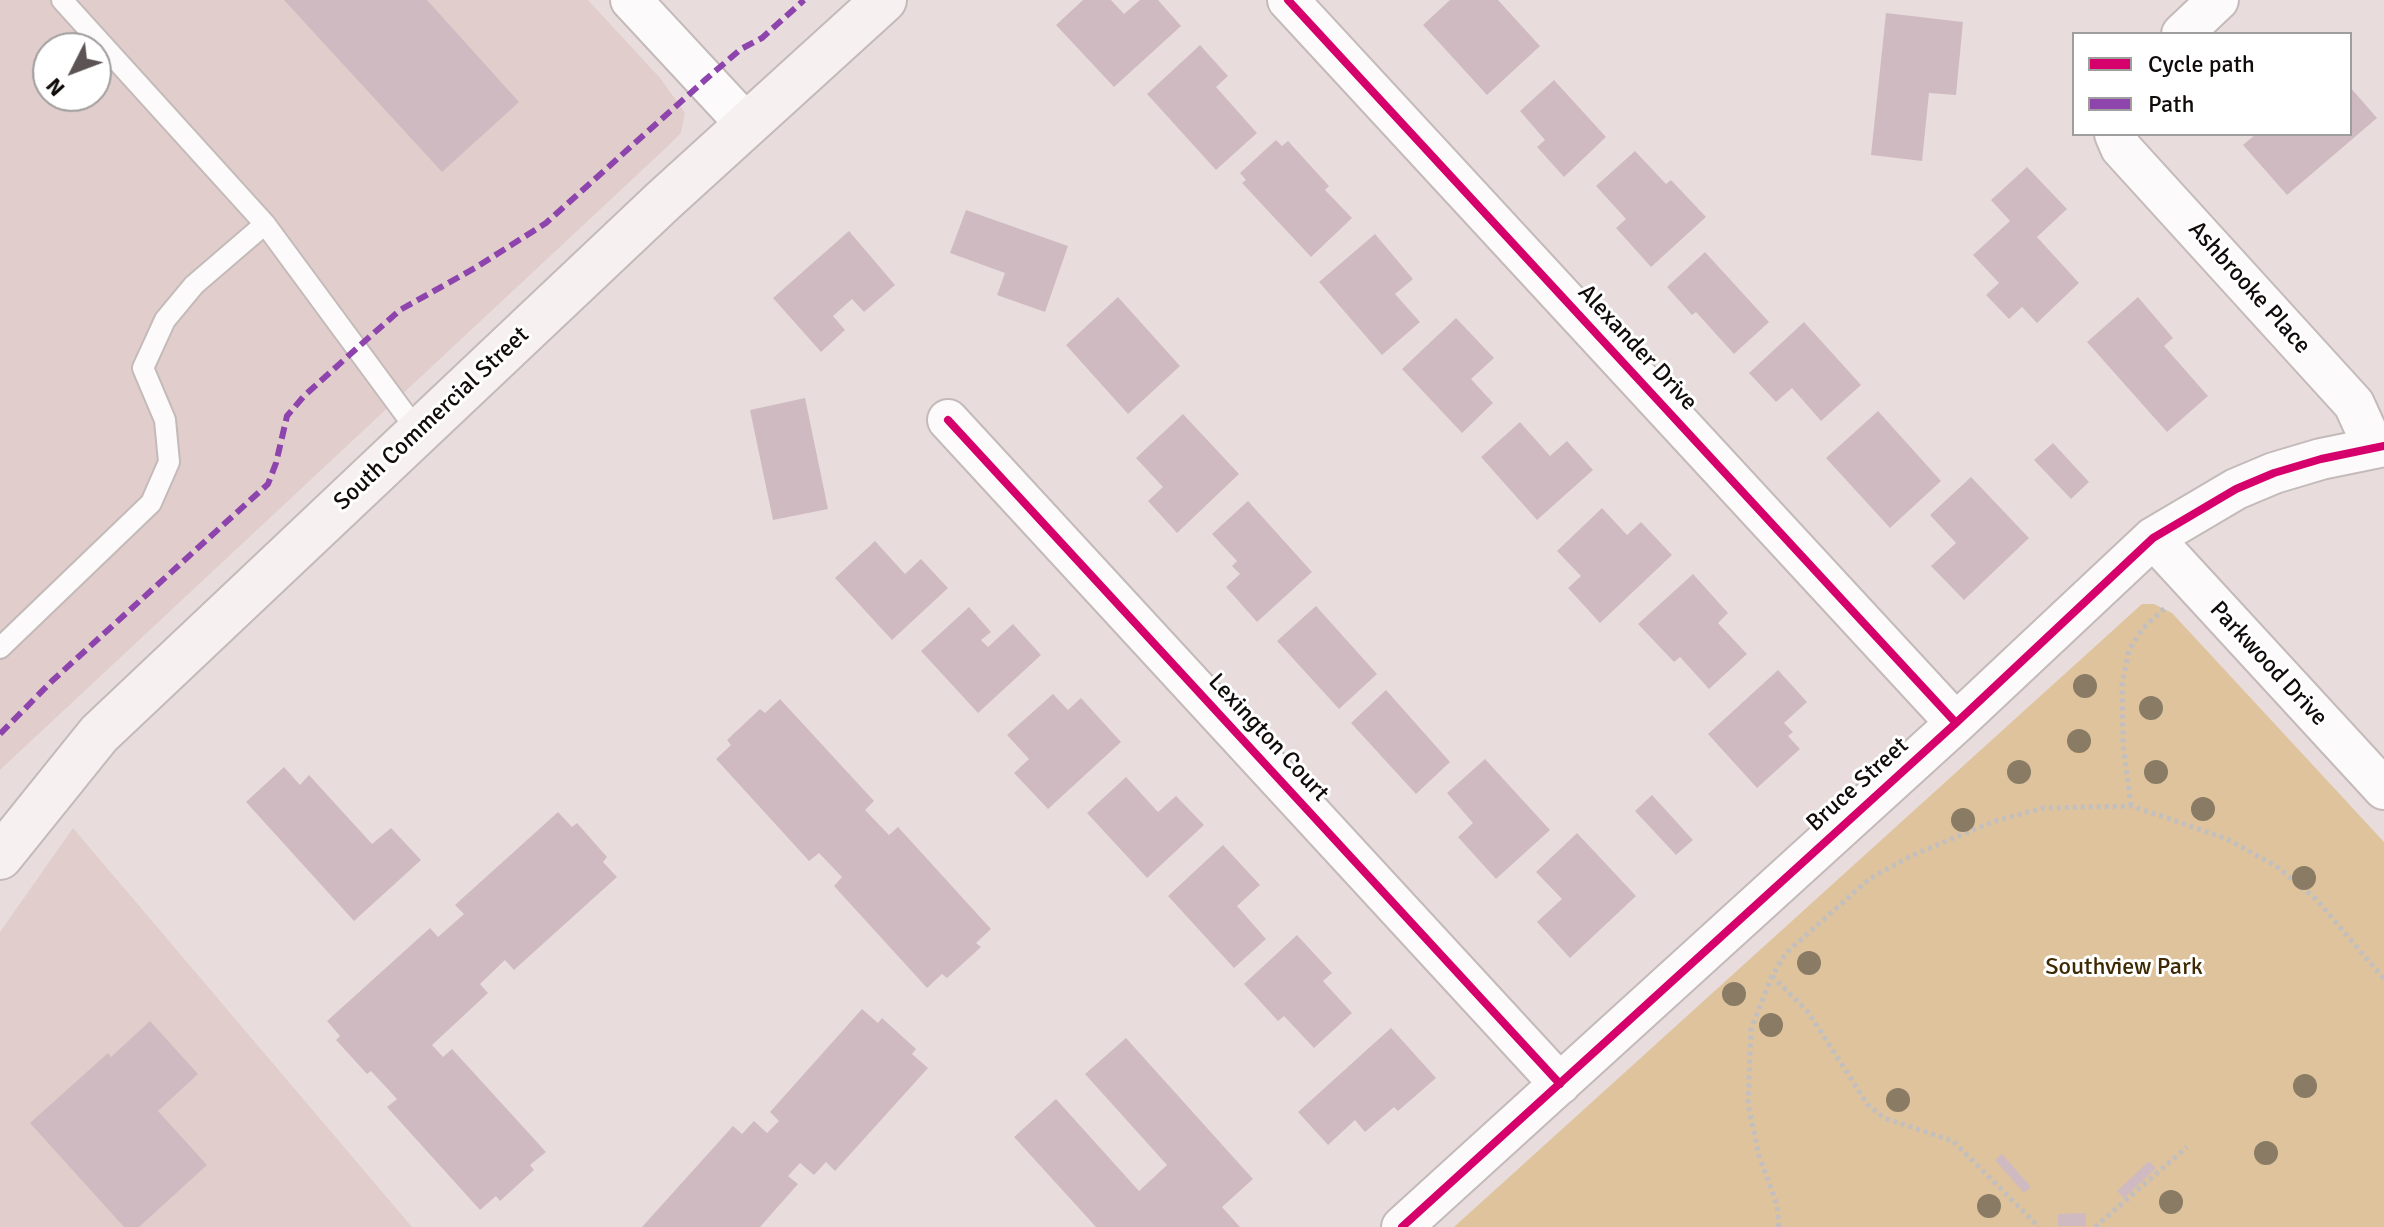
<!DOCTYPE html>
<style>
body{margin:0}
#map{position:relative;width:2384px;height:1227px;overflow:hidden;background:#e8dddc;font-family:Signika,sans-serif}
canvas{display:block}
.legend{position:absolute;left:2072px;top:32px;width:280px;height:104px;box-sizing:border-box;background:#fff;border:2px solid #a09d9d;margin:0;padding:10px 14px;list-style:none;font-size:24px;color:#110b0b}
.legend li{display:flex;align-items:center;gap:16px;height:40px}
.legend b{width:40px;border:2px solid #a09d9d}
.north{position:absolute;left:32px;top:32px;width:80px;height:80px;box-sizing:border-box;background:#fff;border:2px solid #a09d9d;border-radius:50%;rotate:228deg;font-size:22px;font-weight:700;line-height:32px;text-align:center;color:#110b0b}
.north::after{content:'';display:block;margin:auto;width:28px;height:36px;background:#5c5454;clip-path:polygon(50% 0,100% 100%,50% 72%,0 100%)}
</style>
<div id="map">
<canvas width="2384" height="1227"></canvas>
<ul class="legend">
<li><b style="height:10px;background:#d6006c"></b>Cycle path</li>
<li><b style="height:10px;background:#8e44ad"></b>Path</li>
</ul>
<div class="north">N</div>
</div>
<script>
const g = document.querySelector('canvas').getContext('2d');
g.lineJoin = 'round';
function fill(path, color) {
  g.fillStyle = color;
  g.fill(path, 'evenodd');
}
function shape(rows) {
  const path = new Path2D();
  for (const r of rows) {
    path.moveTo(r[0], r[1]);
    for (let i = 2; i < r.length; i += 2) path.lineTo(r[i], r[i + 1]);
  }
  return path;
}
function stroke(path, color, width, dash) {
  g.strokeStyle = color;
  g.lineWidth = width;
  g.lineCap = dash ? 'butt' : 'round';
  g.setLineDash(dash || []);
  g.stroke(path);
}
function write(font, color, halo, rows, align = 'center') {
  g.font = font + ' Signika,sans-serif';
  g.lineWidth = 6;
  g.setLineDash([]);
  g.textBaseline = 'middle';
  g.strokeStyle = halo;
  g.fillStyle = color;
  for (const [text, x, y, turn = 0] of rows) {
    g.save();
    g.translate(x, y);
    g.rotate((+turn || 0) * Math.PI / 180);
    g.textAlign = isNaN(turn) ? turn : align;
    if (halo) g.strokeText(text, 0, 0);
    g.fillText(text, 0, 0);
    g.restore();
  }
}
const built = shape([
 [0,0,588,0,661,79,685,113,681,133,668,146,0,770],
 [48,48,96,48,96,96,48,96],
 [73,828,412,1227,0,1227,0,932]
]);
const green = shape([
 [2142,604,2154,604,2172,613,2384,842,2384,1227,1454,1227]
]);
const building = shape([
 [284,0,427,0,519,102,442,172],
 [1083,0,1111,0,1124,14,1140,0,1158,0,1181,26,1114,87,1056,25],
 [1450,0,1498,0,1540,46,1487,95,1423,25],
 [1886,13,1963,22,1956,95,1929,93,1922,161,1871,155],
 [1200,45,1228,76,1216,87,1257,133,1216,170,1147,94],
 [1554,80,1606,137,1564,177,1537,147,1545,140,1520,111],
 [2350,87,2377,118,2287,195,2243,145,2256,134,2350,134],
 [1276,140,1282,146,1288,141,1329,186,1325,190,1352,218,1311,257,1242,183,1246,180,1240,173],
 [1635,151,1666,184,1671,180,1706,217,1651,267,1616,228,1626,219,1596,186],
 [2027,167,2067,209,2037,237,2079,283,2037,323,2022,307,2009,319,1986,295,1999,283,1973,255,2010,221,1991,200],
 [966,210,1068,246,1045,312,997,295,1005,273,950,253],
 [849,231,895,285,864,312,852,299,833,316,845,330,821,352,773,298],
 [1375,234,1413,279,1395,294,1420,322,1382,355,1319,282],
 [1705,252,1769,322,1734,354,1696,312,1692,315,1667,287],
 [1118,297,1180,366,1128,414,1066,345],
 [2138,297,2173,338,2164,346,2208,396,2167,432,2087,342],
 [1456,318,1494,358,1471,379,1493,403,1462,433,1402,369],
 [1804,322,1861,385,1821,421,1792,388,1776,402,1749,373],
 [805,398,828,509,773,520,750,410],
 [1878,411,1941,481,1890,528,1826,458],
 [1183,414,1239,474,1177,533,1148,501,1163,487,1136,458],
 [1520,422,1550,456,1567,441,1593,470,1537,520,1481,457],
 [2053,443,2089,482,2071,499,2034,460],
 [1971,477,2029,538,1964,600,1931,566,1956,543,1930,515],
 [1248,501,1312,572,1257,622,1226,587,1240,574,1232,566,1237,561,1212,534],
 [1602,508,1627,535,1641,522,1672,555,1600,623,1568,588,1581,576,1557,551],
 [875,541,905,574,921,559,948,588,892,640,835,578],
 [1693,574,1728,613,1718,623,1747,654,1709,689,1680,657,1674,662,1638,624],
 [1316,606,1377,674,1339,709,1277,641],
 [969,607,991,632,981,640,988,647,1013,624,1041,655,978,713,921,651],
 [1778,670,1807,702,1784,723,1793,732,1788,736,1800,749,1757,788,1708,734],
 [1386,690,1450,762,1416,794,1351,723],
 [1053,694,1068,710,1081,698,1121,742,1048,809,1014,773,1029,759,1007,735],
 [780,699,874,801,865,810,889,835,898,827,991,929,976,943,981,947,947,978,942,974,927,988,834,886,842,877,819,853,809,861,716,759,731,745,727,740,760,709,765,713],
 [1485,759,1550,830,1496,879,1458,837,1473,823,1447,793],
 [284,767,300,785,309,775,372,844,391,828,421,860,354,921,246,802],
 [1126,777,1158,812,1176,796,1204,825,1147,878,1087,813],
 [1652,795,1693,840,1676,855,1635,811],
 [558,812,572,827,577,823,607,857,603,862,617,877,514,970,505,960,480,984,488,993,432,1045,443,1057,452,1049,546,1152,530,1165,534,1170,500,1201,496,1196,480,1210,387,1107,397,1099,371,1071,367,1074,336,1040,340,1036,327,1021,430,928,438,937,464,914,455,905],
 [1577,833,1636,896,1570,958,1537,922,1562,899,1536,872],
 [1223,845,1260,885,1237,906,1266,939,1234,968,1168,896],
 [1297,935,1332,973,1323,981,1352,1013,1314,1048,1284,1016,1278,1021,1244,984],
 [862,1009,878,1023,882,1018,916,1049,912,1054,928,1068,835,1171,826,1162,814,1175,800,1163,788,1176,798,1184,760,1227,642,1227,733,1126,742,1134,754,1121,767,1133,779,1121,770,1112],
 [150,1021,198,1074,158,1111,207,1165,139,1227,124,1227,30,1123,108,1053,111,1057],
 [1391,1028,1436,1078,1398,1111,1394,1107,1365,1132,1355,1120,1328,1145,1298,1112],
 [1126,1038,1253,1179,1222,1207,1240,1227,1096,1227,1014,1137,1056,1099,1139,1191,1167,1165,1085,1074],
 [2002,1154,2031,1187,2024,1193,1995,1160],
 [2149,1161,2156,1168,2124,1198,2117,1191],
 [2086,1213,2086,1226,2058,1226,2058,1214]
]);
const path = shape([
 [2131,806,2123,745,2122,684,2129,650,2142,629,2166,607],
 [1772,976,1808,1012,1868,1105,1884,1118,1953,1141,2039,1227],
 [1779,1227,1777,1205,1759,1156,1748,1104,1751,1029,1772,976,1786,953,1869,879,1911,856,1951,839,1995,821,2043,808,2131,806,2173,820,2227,839,2276,866,2316,899,2384,979],
 [2095,1227,2187,1147]
]);
const lane = shape([
 [62,0,265,224,419,433],
 [0,648,151,503,169,462,165,420,143,368,165,320,194,285,265,224]
]);
const street = shape([
 [631,0,747,125],
 [1288,0,1956,723],
 [2182,34,2218,0],
 [2115,134,2121,148,2354,404,2374,448],
 [948,420,1560,1084],
 [2153,538,2384,789],
 [1402,1227,1956,723,2153,538,2236,489,2274,473,2321,459,2384,446]
]);
const secondary = shape([
 [0,857,99,734,663,201,884,0]
]);
const quiet = shape([
 [0,734,52,681,268,484,276,463,287,416,304,396,356,349,400,310,475,268,546,223,705,80,741,49,762,38,804,0]
]);
const cycleway = shape([
 [1288,0,1956,723],
 [948,420,1560,1084],
 [1402,1227,1956,723,2153,538,2236,489,2274,473,2321,459,2384,446]
]);
const trees = [
 [2085,686],
 [2151,708],
 [2079,741],
 [2019,772],
 [2156,772],
 [2203,809],
 [1963,820],
 [2304,878],
 [1809,963],
 [1734,994],
 [1771,1025],
 [2305,1086],
 [1898,1100],
 [2266,1153],
 [2171,1202],
 [1989,1206]
];
const streetNames = [
 ["Ashbrooke Place",2249,288,48],
 ["Alexander Drive",1637,348,47],
 ["South Commercial Street",432,419,-43],
 ["Parkwood Drive",2268,664,47],
 ["Lexington Court",1268,738,47],
 ["Bruce Street",1858,785,-42]
];
const parkNames = [
 ["Southview Park",2124,968]
];
fill(built, '#e1cecc');
fill(green, '#dec39c');
fill(building, '#d0bac2');
stroke(lane, '#c3bab9', 24);
stroke(street, '#c3bab9', 44);
stroke(secondary, '#c3bab9', 48);
stroke(path, '#c3bfbf', 5, [4, 4]);
stroke(lane, '#fcfafa', 20);
stroke(street, '#fcfafa', 40);
stroke(secondary, '#f6f1f0', 44);
stroke(quiet, '#8e44ad', 6, [12, 6]);
stroke(cycleway, '#d6006c', 8);
g.fillStyle = '#8a7b64';
for (const [x, y] of trees) {
  g.beginPath();
  g.arc(x, y, 12, 0, 2 * Math.PI);
  g.fill();
}
write('24px', '#110b0b', '#fff', streetNames);
write('24px', '#3e2a02', '#fff', parkNames);
</script>
